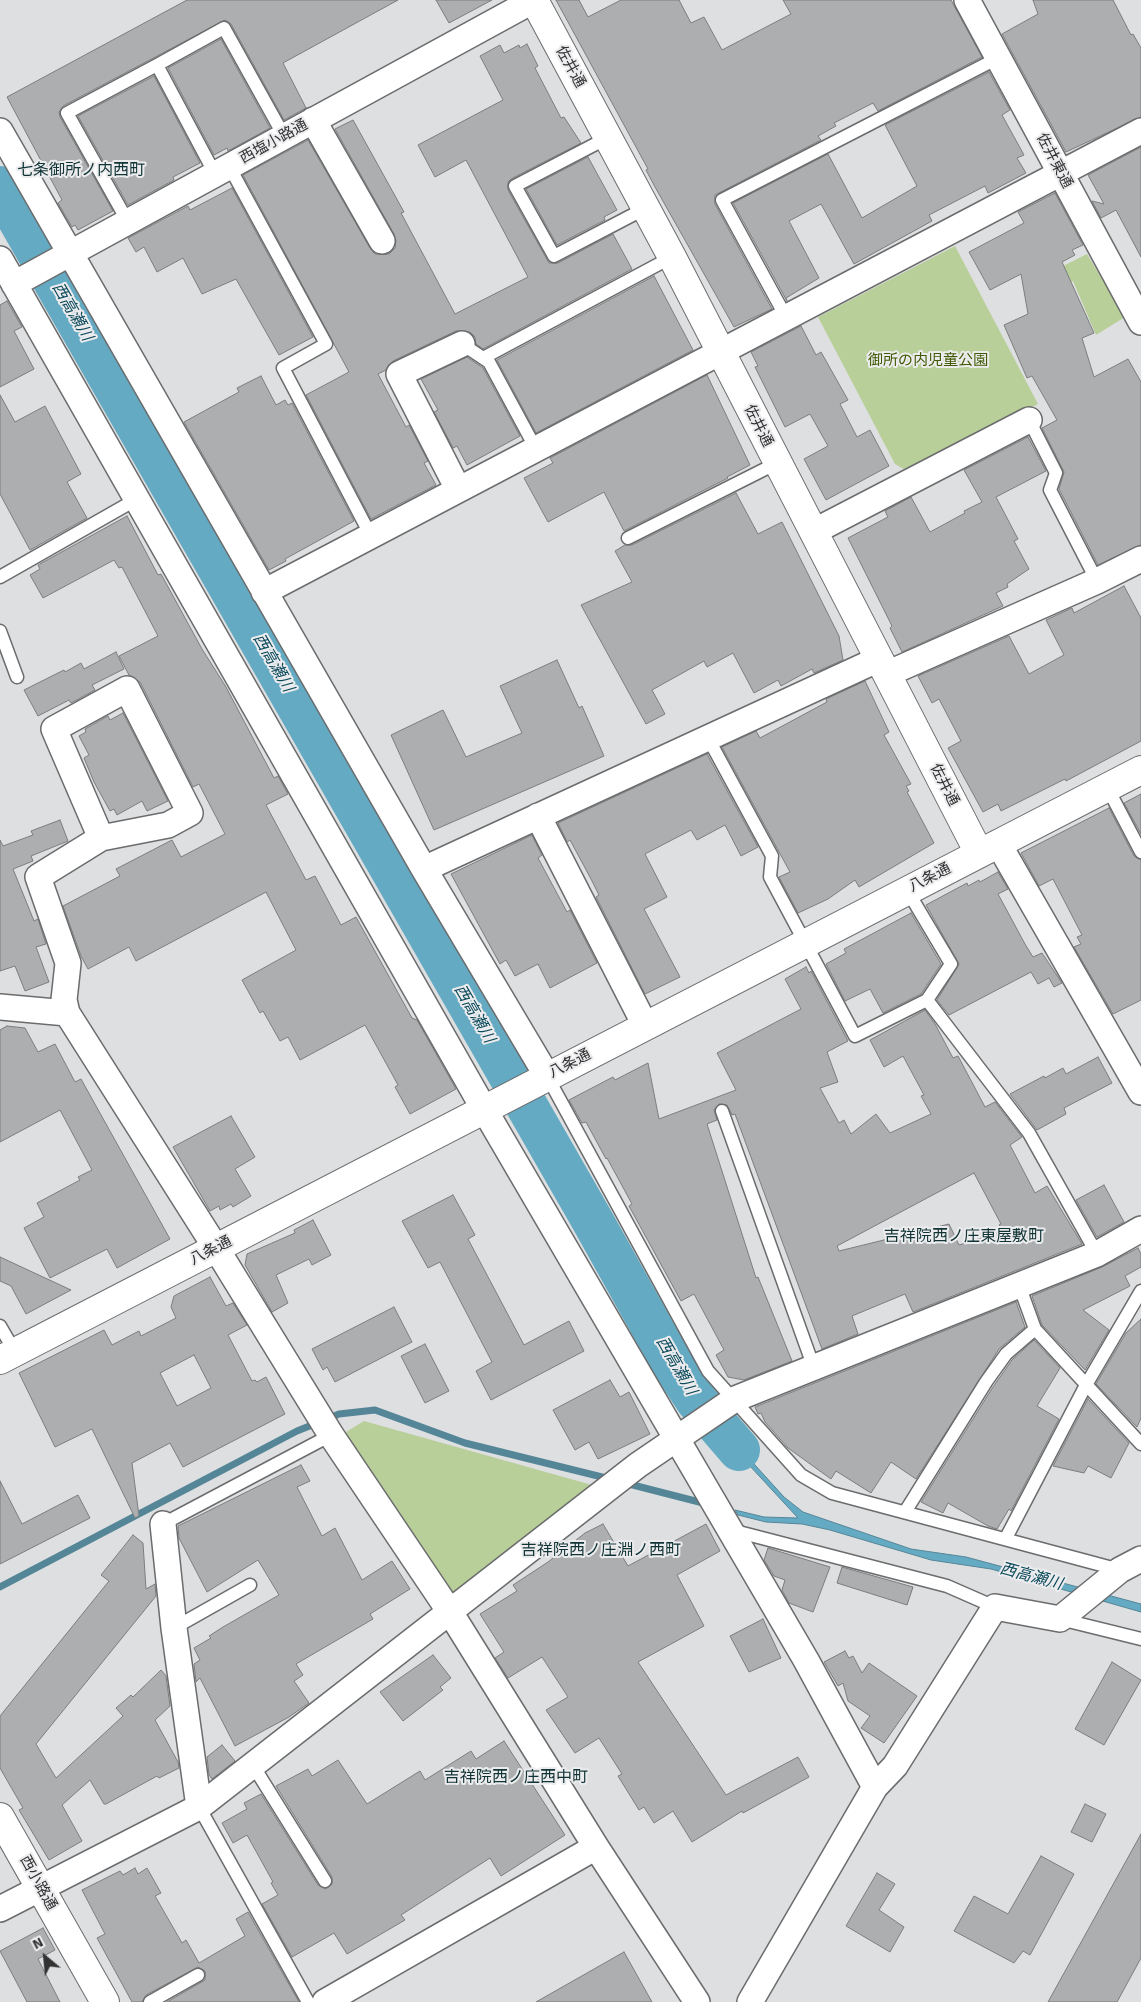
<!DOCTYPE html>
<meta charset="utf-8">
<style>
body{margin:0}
#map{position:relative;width:1141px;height:2002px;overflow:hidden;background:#dedfe1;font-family:Signika,sans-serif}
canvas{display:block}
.north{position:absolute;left:20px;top:1932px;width:50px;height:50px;-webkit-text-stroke:4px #ececee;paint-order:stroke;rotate:332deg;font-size:14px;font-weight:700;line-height:20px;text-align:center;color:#323233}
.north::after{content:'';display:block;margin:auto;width:18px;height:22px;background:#323233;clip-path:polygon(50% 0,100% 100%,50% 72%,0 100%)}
</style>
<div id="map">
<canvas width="1141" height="2002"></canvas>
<div class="north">N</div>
</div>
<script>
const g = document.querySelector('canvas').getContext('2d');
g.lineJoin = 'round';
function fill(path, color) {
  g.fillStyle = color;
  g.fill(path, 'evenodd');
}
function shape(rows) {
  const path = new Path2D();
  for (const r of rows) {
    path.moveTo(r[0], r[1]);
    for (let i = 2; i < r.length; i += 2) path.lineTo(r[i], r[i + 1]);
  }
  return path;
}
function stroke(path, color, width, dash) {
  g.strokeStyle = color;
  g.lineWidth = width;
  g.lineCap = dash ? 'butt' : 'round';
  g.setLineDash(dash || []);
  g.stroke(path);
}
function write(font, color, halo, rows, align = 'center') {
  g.font = font + ' Signika,"Noto Sans JP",sans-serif';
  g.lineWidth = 4;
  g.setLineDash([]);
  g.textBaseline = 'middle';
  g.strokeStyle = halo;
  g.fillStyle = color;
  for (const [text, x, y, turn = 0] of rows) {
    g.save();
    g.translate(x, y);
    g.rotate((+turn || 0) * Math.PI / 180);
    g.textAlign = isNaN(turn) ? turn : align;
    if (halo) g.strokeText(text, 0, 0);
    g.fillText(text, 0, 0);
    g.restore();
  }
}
const green = shape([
 [955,246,1038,404,909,472,895,464,818,317],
 [1087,254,1125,317,1096,335,1073,281,1063,285,1055,270],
 [364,1421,592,1485,458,1594,442,1591,346,1432]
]);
const water = shape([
 [717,1423,784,1497,803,1512,911,1549,966,1557,1141,1604,1141,1612,991,1569,931,1560,830,1530,802,1524,766,1522,738,1515,735,1510,764,1517,798,1518,712,1425,717,1423]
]);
const stream = shape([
 [327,1419,339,1414,375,1410,465,1443,610,1479],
 [625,1483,707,1504],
 [0,1587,297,1431,317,1423]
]);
const river = shape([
 [0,187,591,1218,673,1365,696,1400,739,1450]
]);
const building = shape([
 [187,0,398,0,283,63,306,108,284,120,231,24,225,20,63,106,59,112,60,117,113,211,78,230,75,225,72,227,58,203,62,200,7,97,187,0],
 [436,0,492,0,449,23,436,0],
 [556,0,579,0,588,17,621,0,679,0,691,23,704,17,722,50,791,14,783,0,951,0,982,57,878,111,873,103,834,123,836,126,818,136,821,140,715,195,715,204,772,309,734,327,655,187,646,170,648,169,556,0],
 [1033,0,1113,0,1131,35,1133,34,1141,48,1141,117,1066,152,1002,34,1038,14,1033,0],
 [221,39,270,128,228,151,227,148,214,155,168,68,221,39],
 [527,44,538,66,535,68,561,118,564,117,581,143,511,179,508,182,508,190,549,263,558,263,613,234,632,269,483,349,476,344,475,337,470,332,456,331,393,361,386,370,378,374,406,427,409,425,428,461,424,463,436,485,371,519,306,395,349,372,243,175,308,140,370,248,375,254,389,254,395,248,396,241,394,234,335,129,353,120,404,212,401,213,455,314,528,277,466,160,435,177,418,145,503,100,480,56,500,45,504,53,519,45,520,48,527,44],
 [989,72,1010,110,1002,115,1024,155,1017,158,1026,173,988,193,985,186,929,215,932,221,854,264,821,204,789,221,819,278,786,298,787,301,733,203,828,154,862,218,917,186,885,125,989,72],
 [154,76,200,163,173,177,174,180,128,205,78,116,154,76],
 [1141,147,1141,257,1116,210,1101,218,1092,201,1104,204,1088,175,1141,147],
 [588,157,617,210,604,217,605,220,557,245,526,189,588,157],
 [232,188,313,337,279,355,236,279,202,294,183,258,157,272,144,247,136,252,128,238,188,206,190,210,232,188],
 [1055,193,1083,245,1072,250,1075,255,1062,262,1094,333,1082,338,1094,377,1128,359,1141,382,1141,545,1098,565,1059,489,1064,472,1042,428,1057,420,1032,376,1027,378,1004,325,1028,314,1021,274,990,290,969,252,1024,223,1018,212,1055,193],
 [654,276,693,350,536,433,497,360,654,276],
 [7,301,22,327,14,331,34,369,0,387,0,305,7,301],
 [801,326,816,355,821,352,848,400,840,404,857,437,870,430,889,466,826,500,804,459,828,446,810,414,785,427,755,367,758,366,751,352,801,326],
 [467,357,483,368,520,436,467,465,457,446,453,448,434,412,438,410,421,379,467,357],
 [707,375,750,465,727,477,728,478,624,531,604,492,548,522,524,478,553,463,550,458,707,375],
 [261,376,276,405,285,400,288,405,292,403,354,521,285,559,286,561,269,570,184,422,239,392,237,388,261,376],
 [0,395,15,422,45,406,81,474,67,482,87,518,30,550,0,494,0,395],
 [1028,437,1046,471,996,497,1018,539,1014,541,1029,569,1007,584,1008,587,996,593,1003,606,902,652,890,628,892,626,848,538,888,517,885,511,911,497,930,532,965,513,964,511,982,502,964,470,1028,437],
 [736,493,758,534,782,522,839,636,843,660,814,673,812,669,781,686,778,680,754,693,733,653,707,667,704,661,652,690,665,714,646,724,581,605,632,582,615,551,625,545,632,545,736,493],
 [127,516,158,575,161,574,202,649,226,687,274,778,278,776,288,794,266,805,306,880,315,876,341,925,356,917,412,1018,417,1020,456,1089,410,1114,395,1087,398,1085,365,1025,300,1060,288,1037,280,1041,263,1011,260,1013,242,980,296,950,266,892,136,961,129,947,88,969,81,956,63,906,120,876,116,869,172,840,181,857,225,834,199,784,193,787,140,682,129,675,119,656,158,636,122,567,119,568,114,560,43,598,30,575,40,569,38,565,127,516],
 [1124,586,1141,618,1141,741,1066,781,1065,779,1001,811,998,804,983,812,948,748,961,741,939,699,932,703,918,676,1009,636,1029,674,1064,655,1046,620,1072,608,1074,613,1124,586],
 [116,652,124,669,92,685,95,690,71,703,69,700,38,716,24,690,64,670,65,672,81,663,84,669,116,652],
 [557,660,579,708,582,706,604,756,434,830,391,735,443,710,466,757,522,733,500,686,557,660],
 [865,681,889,732,884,735,911,784,906,786,909,791,907,792,934,843,859,887,855,880,828,899,798,913,779,877,790,872,722,747,756,731,760,738,827,702,826,699,865,681],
 [123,713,168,801,147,811,142,801,117,815,114,809,110,811,94,782,84,758,89,755,79,736,86,732,85,729,108,716,110,720,123,713],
 [707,754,758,847,741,856,725,825,697,840,691,830,645,854,667,897,644,909,680,977,645,994,596,897,599,895,591,879,570,840,567,842,558,823,707,754],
 [1141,794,1141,834,1124,803,1141,794],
 [1109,808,1134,856,1141,860,1141,1000,1113,1014,1074,947,1081,944,1077,937,1082,935,1053,879,1039,886,1021,853,1109,808],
 [60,820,68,841,31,856,33,861,13,869,34,921,38,919,46,944,36,947,49,982,25,991,15,966,0,971,0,840,3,846,33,835,31,831,60,820],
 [532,835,542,855,538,858,567,912,570,910,597,963,550,988,538,964,515,976,506,960,500,964,451,874,532,835],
 [998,872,1008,889,998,894,1025,944,1033,957,1042,953,1062,983,1054,987,1049,978,1038,984,1031,972,949,1015,937,1000,959,964,926,905,967,883,968,886,979,880,980,882,998,872],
 [911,913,941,964,921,994,883,1013,870,989,845,1001,826,964,846,953,844,949,911,913],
 [806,967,809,973,811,971,848,1041,827,1052,838,1082,820,1088,839,1123,844,1120,851,1134,876,1114,890,1133,931,1114,921,1096,924,1095,903,1056,884,1067,870,1040,925,1010,935,1024,953,1058,958,1056,985,1107,995,1102,1022,1137,1010,1145,1035,1193,1047,1186,1082,1244,913,1312,905,1294,852,1316,858,1334,822,1349,735,1114,732,1115,727,1105,719,1104,714,1110,717,1120,707,1124,756,1278,758,1277,792,1361,744,1380,728,1377,716,1355,724,1350,694,1294,681,1301,629,1206,632,1204,607,1158,606,1159,586,1122,582,1123,569,1100,613,1077,615,1080,648,1063,659,1119,736,1090,717,1053,801,1009,785,979,806,967],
 [974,1173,1001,1224,999,1225,1003,1231,959,1245,949,1224,839,1251,837,1246,974,1173],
 [7,1026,25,1028,38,1052,55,1044,75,1082,81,1079,170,1239,117,1268,107,1249,50,1278,24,1228,44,1217,37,1203,80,1180,78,1177,92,1170,60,1110,0,1142,0,1030,7,1026],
 [1098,1057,1112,1083,1064,1108,1066,1114,1037,1130,1010,1094,1044,1076,1045,1078,1063,1068,1066,1074,1098,1057],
 [231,1116,255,1157,235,1169,251,1196,233,1207,231,1204,220,1210,219,1206,210,1211,173,1147,231,1116],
 [1104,1185,1124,1222,1097,1237,1076,1200,1104,1185],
 [453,1195,475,1235,468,1239,524,1345,569,1321,584,1351,491,1400,476,1371,492,1362,440,1262,428,1268,402,1221,453,1195],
 [313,1220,331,1255,312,1265,309,1259,276,1275,288,1303,272,1312,245,1265,247,1254,295,1233,294,1230,313,1220],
 [1138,1248,1141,1254,1141,1267,1125,1276,1130,1286,1083,1310,1109,1330,1085,1370,1042,1325,1032,1296,1102,1267,1138,1248],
 [0,1257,71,1290,26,1314,11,1286,0,1281,0,1257],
 [210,1277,226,1306,233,1303,247,1325,228,1335,252,1381,255,1380,257,1382,266,1377,285,1414,183,1467,170,1443,132,1463,139,1516,135,1518,92,1429,55,1447,19,1373,104,1330,112,1345,139,1331,141,1336,176,1318,171,1307,174,1296,210,1277],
 [194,1355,211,1388,177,1406,160,1373,194,1355],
 [1016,1302,1025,1327,999,1349,916,1479,891,1462,871,1493,836,1471,831,1479,788,1448,765,1422,761,1413,758,1414,755,1407,1016,1302],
 [394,1307,412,1342,335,1382,327,1367,323,1370,312,1349,394,1307],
 [1141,1319,1141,1418,1137,1427,1096,1384,1126,1333,1141,1319],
 [1034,1340,1060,1368,1037,1406,1059,1419,1011,1511,1009,1509,997,1529,988,1526,948,1503,943,1513,921,1502,993,1387,1012,1360,1034,1340],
 [425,1344,449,1391,425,1403,401,1356,425,1344],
 [610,1380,620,1397,629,1392,650,1434,598,1459,589,1442,575,1450,553,1410,610,1380],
 [1088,1399,1129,1443,1111,1478,1088,1466,1084,1473,1053,1466,1088,1399],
 [301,1465,310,1481,297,1487,322,1536,335,1528,362,1580,392,1561,410,1589,370,1614,373,1619,296,1664,303,1675,294,1681,309,1703,289,1717,235,1746,200,1678,196,1682,194,1664,200,1660,194,1648,211,1638,209,1636,223,1627,279,1595,258,1560,207,1592,179,1538,178,1526,301,1465],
 [0,1481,22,1524,78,1495,90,1518,0,1564,0,1481],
 [603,1524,628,1566,706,1524,720,1551,677,1575,704,1626,638,1662,726,1795,798,1757,809,1777,743,1813,742,1811,692,1842,673,1811,654,1823,644,1807,639,1810,618,1776,622,1774,599,1738,575,1753,546,1710,568,1697,542,1657,508,1678,495,1658,504,1652,480,1614,517,1591,513,1585,548,1562,585,1533,603,1524],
 [133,1535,143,1543,146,1589,155,1584,156,1596,36,1744,56,1778,123,1716,116,1708,131,1695,133,1697,161,1670,166,1676,170,1706,155,1720,178,1762,179,1768,159,1778,157,1776,106,1804,104,1804,90,1780,62,1805,82,1841,49,1860,19,1810,23,1808,0,1768,0,1716,109,1581,101,1575,133,1535],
 [768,1548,830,1567,813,1612,789,1603,782,1590,785,1580,774,1576,764,1560,768,1548],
 [842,1567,913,1587,907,1605,837,1583,842,1567],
 [763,1619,781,1658,749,1672,730,1636,763,1619],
 [845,1651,849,1658,853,1656,862,1673,869,1663,917,1696,884,1743,861,1728,870,1716,848,1701,843,1683,838,1686,824,1662,845,1651],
 [433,1655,451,1678,440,1687,443,1690,403,1721,380,1692,433,1655],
 [1112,1662,1141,1680,1104,1745,1075,1729,1112,1662],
 [504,1741,565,1835,501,1876,490,1858,401,1915,405,1920,347,1954,334,1933,292,1957,262,1904,278,1895,271,1883,273,1882,247,1835,233,1843,222,1823,247,1809,244,1803,261,1794,318,1885,326,1889,332,1884,332,1877,276,1786,308,1769,312,1776,338,1760,367,1804,420,1771,425,1780,471,1751,476,1759,504,1741],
 [222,1745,235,1761,212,1779,209,1775,207,1757,222,1745],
 [1085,1804,1106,1814,1092,1842,1071,1832,1085,1804],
 [1141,1834,1141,1958,1117,2002,1048,2002,1141,1834],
 [1041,1856,1074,1874,1030,1955,1023,1951,1014,1963,954,1931,974,1896,1008,1914,1041,1856],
 [135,1868,138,1874,147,1868,161,1893,155,1896,182,1943,186,1940,199,1963,245,1936,236,1919,248,1912,299,2002,167,2002,205,1980,205,1971,198,1967,146,1995,142,2002,132,2002,97,1938,105,1934,82,1890,120,1871,123,1875,135,1868],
 [877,1873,895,1884,879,1910,904,1927,890,1952,846,1926,877,1873],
 [43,1928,55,1950,38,1959,60,2002,27,2002,0,1951,43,1928],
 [624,1952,652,2002,536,2002,624,1952]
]);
const service = shape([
 [157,65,215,174],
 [609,137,515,186,554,256,646,208],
 [229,166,326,344,283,368,371,536],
 [128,222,67,113,157,65,224,28,284,136],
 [786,317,722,200,998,58],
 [462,344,489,362,536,449],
 [483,358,672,257],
 [1029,420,1056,473,1050,490,1097,581],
 [628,538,777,463],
 [0,577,137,499],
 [0,631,17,677],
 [708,738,772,856,770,877,855,1036,927,1000],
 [1107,787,1141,852],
 [907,890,951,964,927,1000,1029,1133,1097,1254],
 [547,1076,708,1371,801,1475,832,1493,1120,1570],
 [722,1111,814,1368],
 [1019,1285,1035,1329,1141,1444],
 [0,1326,15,1352],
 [905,1512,986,1382,1006,1354,1035,1329],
 [163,1524,331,1435],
 [731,1530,947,1586,995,1607],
 [1006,1538,1086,1385,1141,1291],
 [1060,1619,1141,1639],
 [174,1628,250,1585],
 [254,1767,325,1881],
 [199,1807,308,2002],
 [150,2002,198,1975]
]);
const minor = shape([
 [967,0,1141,322],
 [313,120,382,241],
 [0,131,424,869,547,1076],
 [0,259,484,1109,806,1660,875,1787],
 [14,284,534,0],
 [458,489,399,374,462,344],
 [813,532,1029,420],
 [264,592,1141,131],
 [887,674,1097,581,1141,559],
 [538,816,645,1025],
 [998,843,1141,1092],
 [424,869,879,659],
 [0,1007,67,1013,216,1248,331,1435,450,1612,596,1847,697,2002],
 [67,1013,64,1000,68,963,38,877,101,838,168,825,190,813,127,689,54,729,101,838],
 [163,1524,174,1628,199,1807],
 [0,1909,199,1807,638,1465,735,1399,1097,1254,1141,1229],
 [325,2002,596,1847],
 [750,2002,875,1787,895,1766,995,1607,1060,1619,1120,1570,1141,1559]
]);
const tertiary = shape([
 [534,0,672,257,979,853],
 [0,1817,105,2002]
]);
const secondary = shape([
 [0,1360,1141,770]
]);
const streetNames = [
 ["佐井通",570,67,61],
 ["西塩小路通",274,142,-29],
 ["佐井東通",1054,161,62],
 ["佐井通",758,426,63],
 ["佐井通",944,785,63],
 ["八条通",930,878,-27],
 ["八条通",570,1064,-27],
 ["八条通",211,1251,-27],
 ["西小路通",38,1883,61]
];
const parkNames = [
 ["御所の内児童公園",928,361]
];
const neighbourhoodNames = [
 ["七条御所ノ内西町",81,171],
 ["吉祥院西ノ庄東屋敷町",964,1237],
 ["吉祥院西ノ庄淵ノ西町",601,1551],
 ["吉祥院西ノ庄西中町",516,1778]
];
const waterNames = [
 ["西高瀬川",72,312,60],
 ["西高瀬川",273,663,60],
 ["西高瀬川",474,1014,60],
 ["西高瀬川",676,1366,60],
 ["西高瀬川",1031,1577,15]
];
fill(green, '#b9cf99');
fill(water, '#64aac3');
stroke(water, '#558698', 1);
stroke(stream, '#558698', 7);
stroke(river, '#64aac3', 42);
fill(building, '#adaeaf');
stroke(building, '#7c7d7e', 1);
stroke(service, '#6b6c6d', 15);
stroke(minor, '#6b6c6d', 28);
stroke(tertiary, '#6b6c6d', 30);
stroke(secondary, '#6b6c6d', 30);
stroke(service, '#fff', 12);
stroke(minor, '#fff', 25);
stroke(tertiary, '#fff', 28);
stroke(secondary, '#fff', 28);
write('15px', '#323233', '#ececee', streetNames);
write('15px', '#415a02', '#ececee', parkNames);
write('16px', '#103335', '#ececee', neighbourhoodNames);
write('italic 16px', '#0b4a5b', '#ececee', waterNames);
</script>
